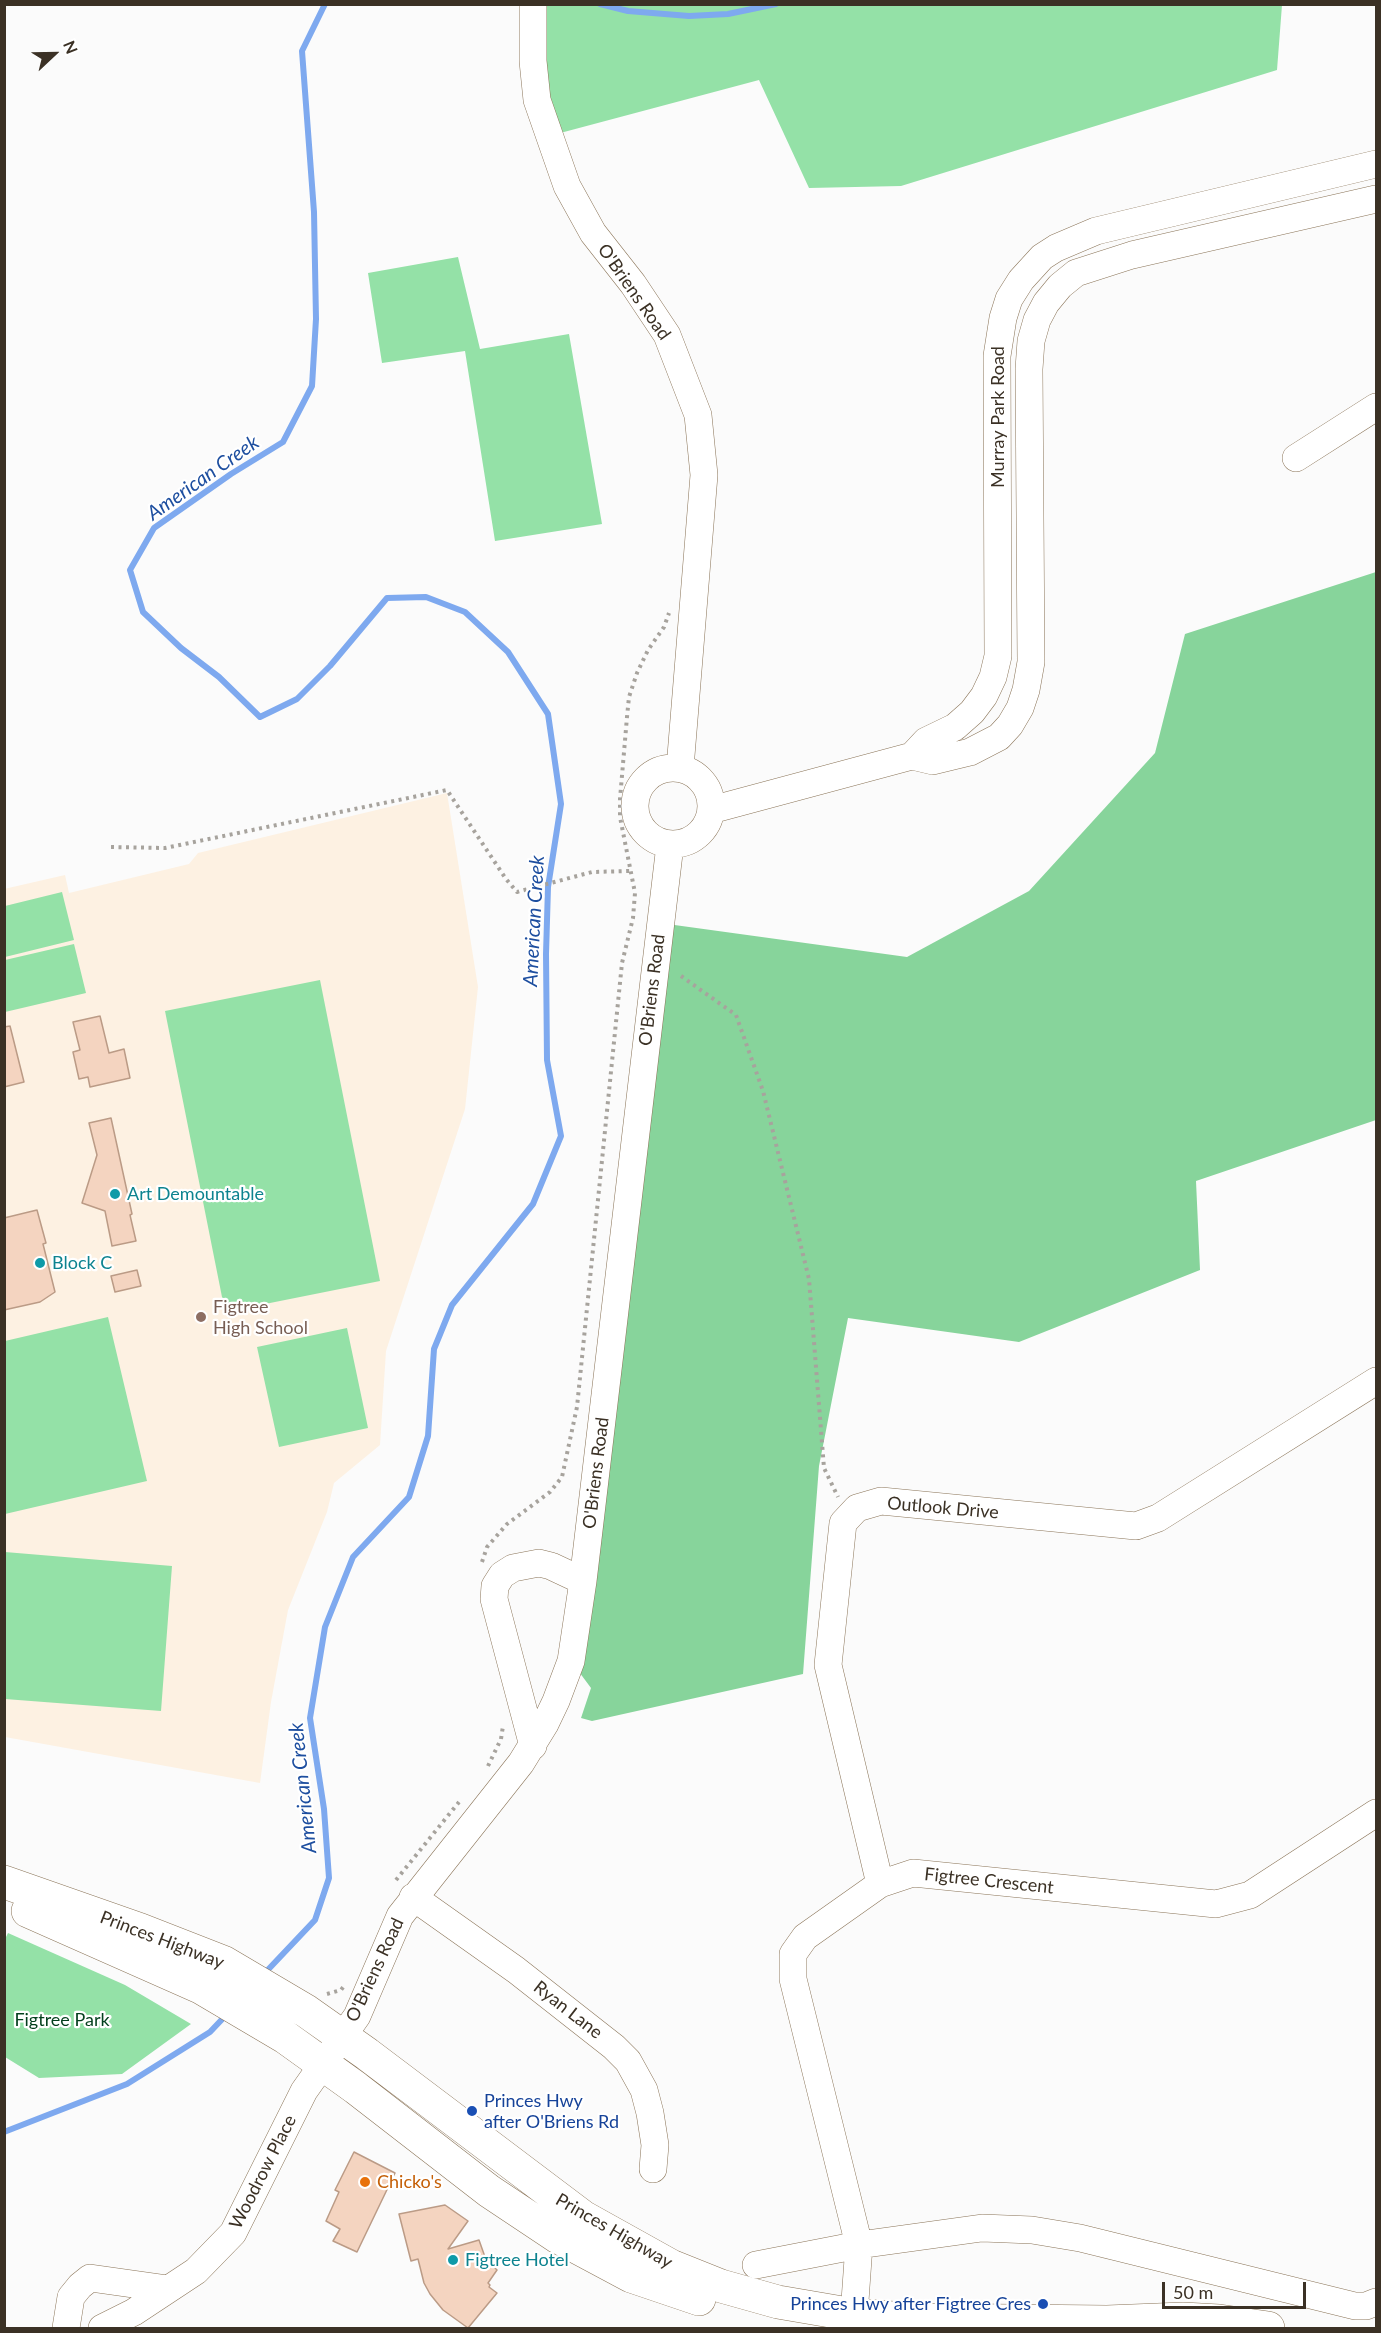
<!DOCTYPE html>
<style>
body{margin:0}
#map{position:relative;width:1381px;height:2333px;overflow:hidden;background:#fbfbfb;font-family:Lato,sans-serif}
canvas{display:block}
.frame{position:absolute;inset:0;border:6px solid #3b3125;pointer-events:none}
.north{position:absolute;left:24px;top:24px;width:60px;height:60px;-webkit-text-stroke:4px #fff;paint-order:stroke;rotate:68deg;font-size:16px;font-weight:700;line-height:24px;text-align:center;color:#3b3125}
.north::after{content:'';display:block;margin:auto;width:21px;height:27px;background:#3b3125;clip-path:polygon(50% 0,100% 100%,50% 72%,0 100%)}
.scale{position:absolute;left:1162px;top:2282px;width:144px;height:27px;box-sizing:border-box;border:3px solid #3b3125;border-top:0;padding-left:8px;font-size:18px;line-height:21px;white-space:nowrap;color:#3b3125;-webkit-text-stroke:4px #fff;paint-order:stroke}
</style>
<div id="map">
<canvas width="1381" height="2333"></canvas>
<div class="frame"></div>
<div class="north">N</div>
<div class="scale">50 m</div>
</div>
<script>
const g = document.querySelector('canvas').getContext('2d');
g.lineJoin = 'round';
function fill(path, color) {
  g.fillStyle = color;
  g.fill(path, 'evenodd');
}
function shape(rows) {
  const path = new Path2D();
  for (const r of rows) {
    if (r.length === 3) {
      path.moveTo(r[0] + r[2], r[1]);
      path.arc(r[0], r[1], r[2], 0, 2 * Math.PI);
      continue;
    }
    path.moveTo(r[0], r[1]);
    for (let i = 2; i < r.length; i += 2) path.lineTo(r[i], r[i + 1]);
  }
  return path;
}
function stroke(path, color, width, dash) {
  g.strokeStyle = color;
  g.lineWidth = width;
  g.lineCap = dash ? 'butt' : 'round';
  g.setLineDash(dash || []);
  g.stroke(path);
}
function write(font, color, halo, rows, align = 'center') {
  g.font = font + ' Lato,sans-serif';
  g.lineWidth = 4.5;
  g.setLineDash([]);
  g.textBaseline = 'middle';
  g.strokeStyle = halo;
  g.fillStyle = color;
  for (const [text, x, y, turn = 0] of rows) {
    g.save();
    g.translate(x, y);
    g.rotate((+turn || 0) * Math.PI / 180);
    g.textAlign = isNaN(turn) ? turn : align;
    if (halo) g.strokeText(text, 0, 0);
    g.fillText(text, 0, 0);
    g.restore();
  }
}
const built = shape([
 [447,793,478,987,465,1109,386,1351,380,1445,334,1483,327,1512,288,1610,271,1702,260,1783,5,1737,4,889,65,875,69,893,189,864,198,853]
]);
const green = shape([
 [533,5,1282,5,1277,70,901,186,809,188,759,80,549,136],
 [458,257,480,349,569,334,602,524,495,541,465,351,382,363,368,273],
 [62,892,74,940,5,957,5,906],
 [74,944,86,993,5,1012,5,960],
 [320,980,380,1281,225,1312,165,1011],
 [108,1317,147,1481,5,1514,5,1341],
 [347,1328,368,1428,279,1447,257,1347],
 [5,1552,172,1566,161,1711,5,1699],
 [8,1933,125,1985,191,2024,122,2074,39,2078,5,2057,4,1941]
]);
const forest = shape([
 [1376,572,1376,1120,1196,1181,1200,1270,1019,1342,848,1318,819,1466,803,1674,592,1721,581,1718,591,1688,571,1661,660,923,907,957,1029,891,1155,753,1185,634]
]);
const stream = shape([
 [600,4,628,11,689,16,728,14,776,4],
 [263,1975,315,1920,329,1878,324,1809,310,1718,325,1627,353,1557,409,1497,428,1436,434,1349,452,1305,533,1204,561,1136,547,1060,546,954,548,887,561,804,548,714,508,652,465,612,426,597,387,598,330,666,297,699,260,717,219,677,181,648,143,612,130,570,154,528,231,474,283,442,312,386,316,319,314,212,302,51,325,4],
 [4,2132,127,2084,210,2032,228,2013]
]);
const building = shape([
 [100,1016,109,1053,124,1049,130,1078,90,1087,88,1077,79,1079,73,1052,80,1050,73,1022,100,1016],
 [10,1026,24,1082,4,1087,4,1027,10,1026],
 [111,1118,132,1214,130,1215,136,1241,112,1246,105,1211,82,1203,97,1155,89,1123,111,1118],
 [37,1210,46,1243,43,1244,55,1292,40,1302,4,1310,4,1218,37,1210],
 [137,1270,141,1286,115,1292,111,1276,137,1270],
 [354,2152,395,2173,357,2252,333,2241,340,2229,326,2221,339,2192,335,2190,354,2152],
 [445,2205,468,2221,448,2249,479,2240,485,2257,497,2270,488,2283,490,2285,489,2287,497,2293,468,2328,443,2310,430,2294,424,2283,418,2259,411,2261,399,2214,445,2205]
]);
const path = shape([
 [111,847,165,848,447,790,506,879,517,892,592,872,630,871],
 [681,976,736,1015,763,1091,809,1279,824,1468,838,1497],
 [482,1562,487,1547,507,1524,550,1492,562,1477,577,1407,622,963,633,918,635,893,620,817,620,799,627,717,629,697,637,673,648,650,664,627,669,613],
 [488,1766,501,1739,503,1726],
 [396,1880,459,1802],
 [327,1994,341,1990,344,1986]
]);
const minor = shape([
 [533,4,533,61,537,100,567,186,593,233,633,284,667,335,698,415,704,475,680,768],
 [1296,458,1376,407],
 [912,756,926,741,955,727,972,712,984,696,993,677,998,656,997,356,1003,318,1009,299,1021,280,1042,257,1056,248,1096,231,1376,164],
 [673,806,38],
 [711,810,912,756,933,761,970,752,999,737,1010,725,1020,708,1026,690,1031,662,1029,369,1031,341,1037,320,1046,303,1060,286,1076,273,1132,255,1376,199],
 [533,1746,494,1599,495,1586,502,1575,513,1568,539,1563,551,1566,583,1581],
 [880,1884,828,1665,843,1523,857,1508,881,1501,1136,1526,1158,1518,1376,1381],
 [413,1897,516,1970,614,2047,628,2061,644,2090,650,2113,655,2145,653,2169],
 [756,2265,859,2245,982,2228,1032,2230,1080,2238,1355,2306,1366,2306,1376,2302],
 [854,2315,859,2245,793,1979,793,1954,805,1937,880,1884,913,1873,1216,1904,1250,1895,1376,1813],
 [66,2328,71,2297,80,2286,90,2278,168,2289],
 [102,2328,134,2312,196,2271,233,2233,304,2091,357,2016,400,1916,521,1763,545,1724,556,1701,571,1661,583,1581,670,845]
]);
const major = shape([
 [4,1882,141,1930,223,1962,306,2011,367,2054,583,2217,671,2266,721,2286,778,2302,854,2315,918,2320,1107,2322,1183,2319,1219,2321,1268,2328],
 [28,1911,202,1988,285,2037,356,2088,489,2191,558,2237,631,2276,699,2299]
]);
const markers = [
 [115,1194,6,"#0f9aa8"],
 [40,1263,6,"#0f9aa8"],
 [201,1317,6,"#8d6e63"],
 [472,2111,6,"#1a4fb4"],
 [365,2182,6,"#e8710a"],
 [453,2260,6,"#0f9aa8"],
 [1043,2304,6,"#1a4fb4"]
];
const streetNames = [
 ["O'Briens Road",634,292,55],
 ["Murray Park Road",998,417,-90],
 ["O'Briens Road",652,990,-83],
 ["O'Briens Road",596,1473,-83],
 ["Outlook Drive",943,1508,5],
 ["Figtree Crescent",989,1881,6],
 ["Princes Highway",162,1940,21],
 ["O'Briens Road",375,1970,-65],
 ["Ryan Lane",568,2010,38],
 ["Woodrow Place",263,2172,-63],
 ["Princes Highway",614,2231,30]
];
const cultureNames = [
 ["Art Demountable",127,1194],
 ["Block C",52,1263],
 ["Figtree Hotel",465,2260]
];
const educationNames = [
 ["Figtree",213,1307],
 ["High School",213,1328]
];
const parkNames = [
 ["Figtree Park",62,2020]
];
const transitNames = [
 ["Princes Hwy",484,2101],
 ["after O'Briens Rd",484,2122],
 ["Princes Hwy after Figtree Cres",1031,2304,"right"]
];
const foodNames = [
 ["Chicko's",377,2182]
];
const waterNames = [
 ["American Creek",203,478,-35],
 ["American Creek",534,921,-87],
 ["American Creek",303,1788,-96]
];
fill(built, '#fdf1e2');
fill(green, '#94e1a7');
fill(forest, '#87d49b');
stroke(stream, '#7ea9ef', 6);
fill(building, '#f4d4c0');
stroke(building, '#bb9b86', 1.5);
stroke(minor, '#8b7559', 28);
stroke(major, '#8b7559', 34);
stroke(path, '#a7a39d', 4, [3, 4.5]);
stroke(minor, '#fff', 27);
stroke(major, '#fff', 33);
for (const [x, y, r, color] of markers) {
  const dot = new Path2D();
  dot.arc(x, y, r, 0, 2 * Math.PI);
  g.fillStyle = color;
  g.fill(dot);
  stroke(dot, '#fff', 2);
}
write('18px', '#3b3125', '#fff', streetNames);
write('18px', '#0d838f', '#fff', cultureNames, 'left');
write('18px', '#785e54', '#fff', educationNames, 'left');
write('18px', '#023f1c', '#fff', parkNames);
write('18px', '#164399', '#fff', transitNames, 'left');
write('18px', '#c56008', '#fff', foodNames, 'left');
write('italic 20px', '#1d4e9f', '#fff', waterNames);
</script>
